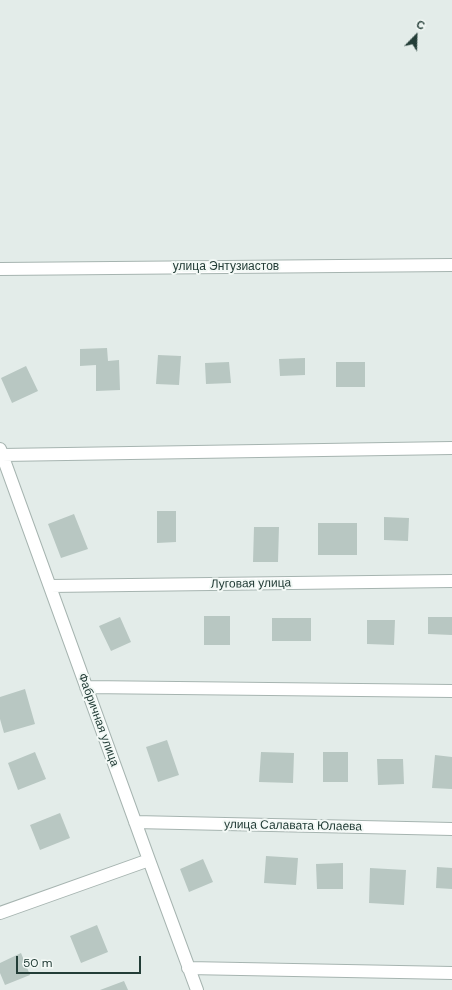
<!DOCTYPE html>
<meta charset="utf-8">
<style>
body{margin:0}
#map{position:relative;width:452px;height:990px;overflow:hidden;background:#e3ece9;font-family:"DM Sans",sans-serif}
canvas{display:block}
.north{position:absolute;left:396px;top:16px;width:40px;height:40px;-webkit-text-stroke:3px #f3f9f6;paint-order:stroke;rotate:23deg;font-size:11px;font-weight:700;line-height:16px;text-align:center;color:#233d37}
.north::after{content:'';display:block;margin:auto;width:14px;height:18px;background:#233d37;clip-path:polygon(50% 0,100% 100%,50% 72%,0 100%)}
.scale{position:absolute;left:16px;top:956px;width:125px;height:18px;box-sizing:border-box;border:2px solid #233d37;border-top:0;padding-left:5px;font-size:12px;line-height:14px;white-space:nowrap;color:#233d37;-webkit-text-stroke:3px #f3f9f6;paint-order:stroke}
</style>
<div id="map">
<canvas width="452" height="990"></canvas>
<div class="north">С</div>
<div class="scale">50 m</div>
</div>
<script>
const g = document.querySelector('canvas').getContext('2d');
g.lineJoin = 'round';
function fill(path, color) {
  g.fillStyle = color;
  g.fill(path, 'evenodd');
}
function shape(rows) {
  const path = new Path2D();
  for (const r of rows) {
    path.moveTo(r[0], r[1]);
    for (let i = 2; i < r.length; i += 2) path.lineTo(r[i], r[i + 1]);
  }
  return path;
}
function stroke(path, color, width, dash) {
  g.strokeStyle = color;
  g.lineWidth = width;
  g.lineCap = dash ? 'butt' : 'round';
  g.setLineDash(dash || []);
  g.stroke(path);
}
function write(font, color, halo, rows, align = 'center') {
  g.font = font + ' "DM Sans",sans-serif';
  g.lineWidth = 4;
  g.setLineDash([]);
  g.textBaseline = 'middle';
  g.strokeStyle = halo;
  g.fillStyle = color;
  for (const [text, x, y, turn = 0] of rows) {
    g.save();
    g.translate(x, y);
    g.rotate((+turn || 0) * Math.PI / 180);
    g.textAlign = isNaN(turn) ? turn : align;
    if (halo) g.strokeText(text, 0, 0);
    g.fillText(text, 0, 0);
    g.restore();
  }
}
const building = shape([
 [107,348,108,361,119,360,120,390,96,391,96,365,80,366,80,349],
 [158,355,181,356,179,385,156,384],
 [305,358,305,375,280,376,279,359],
 [229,362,231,383,206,384,205,363],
 [336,362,365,362,365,387,336,387],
 [26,366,38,391,12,403,1,378],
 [157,511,176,511,176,542,157,543],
 [74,514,88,549,61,558,48,524],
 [384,517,409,518,408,541,384,540],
 [318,523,357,523,357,555,318,555],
 [254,527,279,527,278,562,253,562],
 [204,616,230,616,230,645,204,645],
 [120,617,131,642,111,651,99,626],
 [428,617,452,617,452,635,428,634],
 [272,618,311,618,311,641,272,641],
 [367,620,395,620,394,645,367,644],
 [25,689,35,724,4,733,0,719,0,697],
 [167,740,179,775,158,782,146,747],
 [35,752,46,779,18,790,8,763],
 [261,752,294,753,293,783,259,782],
 [323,752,348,752,348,782,323,782],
 [435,755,452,757,452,789,432,788],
 [377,759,403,759,404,784,378,785],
 [60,813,70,838,40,850,30,825],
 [266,856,298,858,296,885,264,883],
 [203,859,213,882,189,892,180,869],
 [343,863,343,889,317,889,316,864],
 [437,867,452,868,452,889,436,888],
 [370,868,406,870,404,905,369,903],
 [97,925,108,952,81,963,70,936],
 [21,953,30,975,5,985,0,973,0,963],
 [124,981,128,990,100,990]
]);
const minor = shape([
 [0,449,149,860,197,990],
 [2,455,452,448],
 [50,586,452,581],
 [86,687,452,691],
 [135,822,452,829],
 [0,913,149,860],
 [188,968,452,973]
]);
const tertiary = shape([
 [0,269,452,265]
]);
const streetNames = [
 ["улица Энтузиастов",226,267],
 ["Луговая улица",251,584,-1],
 ["Фабричная улица",98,720,70],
 ["улица Салавата Юлаева",293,826,1]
];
fill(building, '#b8c7c2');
stroke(minor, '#a6b4b0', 14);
stroke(tertiary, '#a6b4b0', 14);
stroke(minor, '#fff', 12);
stroke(tertiary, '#fff', 12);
write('12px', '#233d37', '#f3f9f6', streetNames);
</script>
